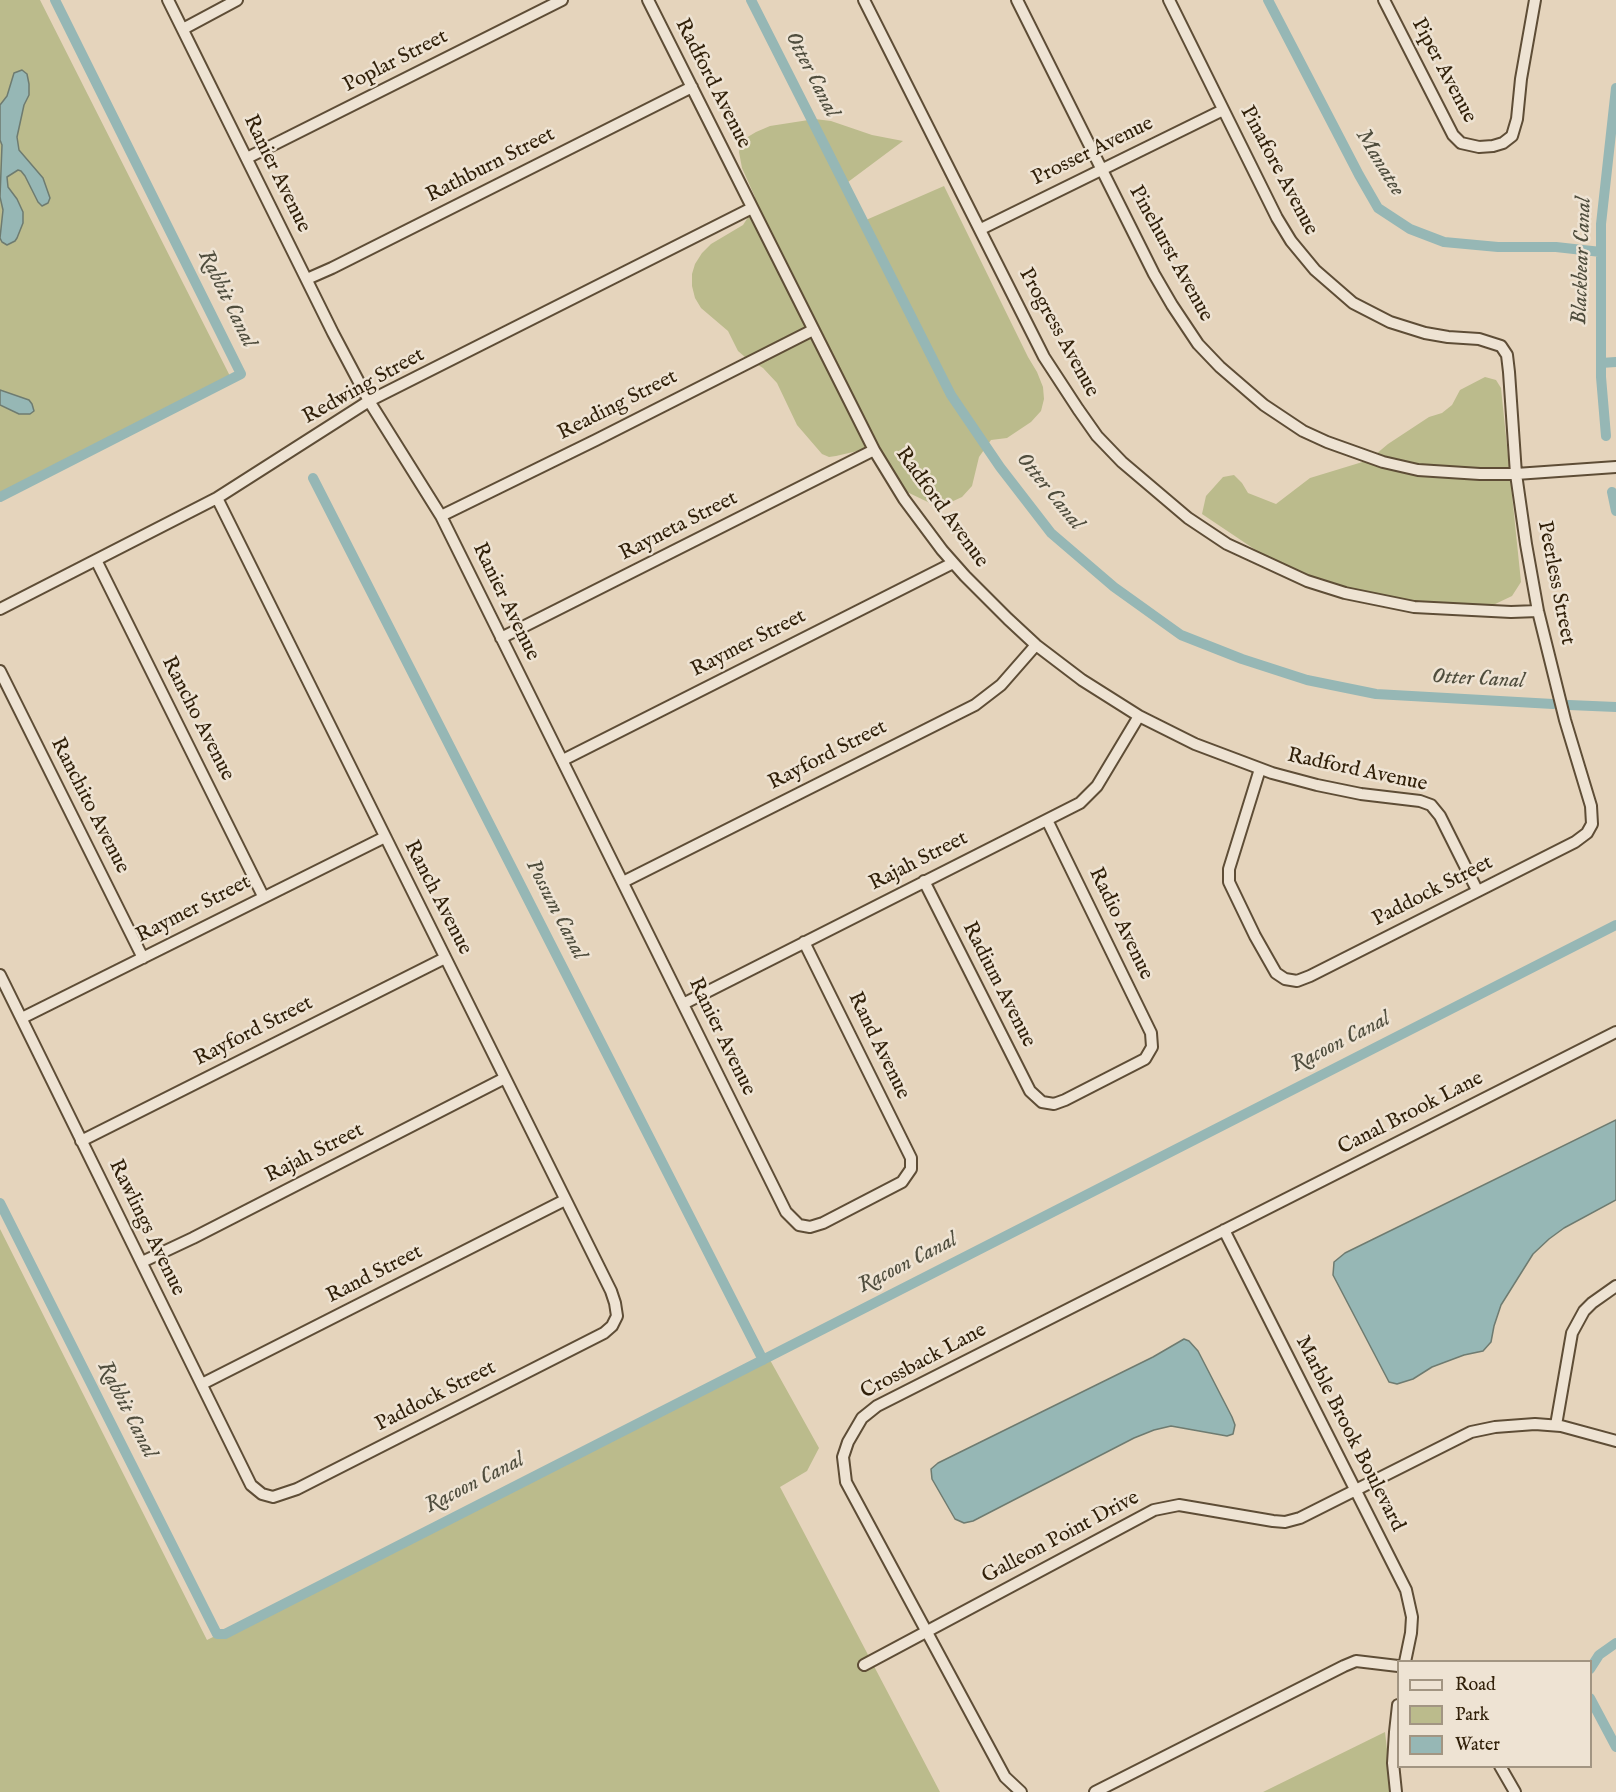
<!DOCTYPE html>
<style>
body{margin:0}
#map{position:relative;width:1616px;height:1792px;overflow:hidden;background:#e5d4bc;font-family:"IM FELL English",serif}
canvas{display:block}
.legend{position:absolute;left:1397px;top:1660px;width:195px;height:108px;box-sizing:border-box;background:#eee3d3;border:2px solid #a29582;margin:0;padding:8px 10px;list-style:none;font-size:18px;color:#312009}
.legend li{display:flex;align-items:center;gap:12px;height:30px}
.legend b{width:30px;border:2px solid #a29582}
</style>
<div id="map">
<canvas width="1616" height="1792"></canvas>
<ul class="legend">
<li><b style="height:8px;background:#eee3d3"></b>Road</li>
<li><b style="height:16px;background:#bbbb8c"></b>Park</li>
<li><b style="height:16px;background:#96b7b5"></b>Water</li>
</ul>
</div>
<script>
const g = document.querySelector('canvas').getContext('2d');
g.lineJoin = 'round';
function fill(path, color) {
  g.fillStyle = color;
  g.fill(path, 'evenodd');
}
function shape(rows) {
  const path = new Path2D();
  for (const r of rows) {
    path.moveTo(r[0], r[1]);
    for (let i = 2; i < r.length; i += 2) path.lineTo(r[i], r[i + 1]);
  }
  return path;
}
function stroke(path, color, width, dash) {
  g.strokeStyle = color;
  g.lineWidth = width;
  g.lineCap = dash ? 'butt' : 'round';
  g.setLineDash(dash || []);
  g.stroke(path);
}
function write(font, color, halo, rows, align = 'center') {
  g.font = font + ' "IM FELL English",serif';
  g.lineWidth = 5;
  g.setLineDash([]);
  g.textBaseline = 'middle';
  g.strokeStyle = halo;
  g.fillStyle = color;
  for (const [text, x, y, turn = 0] of rows) {
    g.save();
    g.translate(x, y);
    g.rotate((+turn || 0) * Math.PI / 180);
    g.textAlign = isNaN(turn) ? turn : align;
    if (halo) g.strokeText(text, 0, 0);
    g.fillText(text, 0, 0);
    g.restore();
  }
}
const green = shape([
 [0,0,40,0,232,380,0,493],
 [815,119,831,121,872,135,903,141,848,182,866,220,944,186,1028,357,1037,372,1043,387,1044,399,1041,411,1031,422,1007,438,991,440,979,457,972,486,962,497,949,503,934,505,907,492,866,449,836,456,829,457,822,454,797,425,777,383,763,368,745,357,738,351,728,331,701,308,695,298,692,286,692,274,695,264,702,253,711,244,743,225,752,211,755,197,742,168,739,152,741,141,756,132,770,126],
 [1485,377,1496,380,1501,388,1521,582,1512,596,1491,606,1416,610,1284,569,1202,514,1206,496,1223,477,1234,475,1242,483,1248,493,1276,504,1310,478,1369,460,1388,444,1429,417,1442,413,1452,405,1460,390],
 [0,1229,207,1640,770,1360,819,1448,807,1471,780,1487,940,1792,0,1792],
 [1385,1732,1392,1792,1263,1792]
]);
const water = shape([
 [22,70,27,74,29,84,29,95,24,105,17,137,19,150,43,178,50,198,48,203,42,206,38,202,25,176,21,171,18,170,7,177,8,187,17,199,23,212,23,223,17,238,15,241,7,245,2,242,0,238,3,210,0,197,2,145,0,140,0,105,7,96,14,73,22,70],
 [0,390,29,400,32,404,34,411,30,414,19,414,0,405,0,390],
 [1616,1120,1616,1200,1564,1228,1549,1239,1533,1254,1501,1305,1494,1326,1491,1342,1483,1351,1464,1355,1432,1367,1413,1379,1397,1384,1389,1382,1333,1275,1334,1262,1345,1253,1616,1120],
 [1184,1339,1189,1341,1198,1351,1232,1417,1235,1425,1233,1434,1227,1436,1171,1426,1154,1430,1134,1438,973,1521,964,1523,955,1519,932,1479,931,1469,938,1463,1153,1357,1184,1339]
]);
const canal = shape([
 [751,0,951,395,1000,467,1051,533,1114,587,1181,635,1242,659,1307,680,1376,694,1553,704],
 [1268,0,1359,175,1378,208,1410,229,1444,242,1498,247,1556,247,1601,252],
 [1601,363,1616,362],
 [1606,436,1601,377,1601,224,1616,88],
 [313,478,763,1360],
 [1612,492,1616,511],
 [0,497,241,374,55,0],
 [1569,705,1616,707],
 [0,1203,217,1634,225,1634,1616,925],
 [1590,1669,1599,1655,1616,1643],
 [1590,1698,1616,1747]
]);
const minor = shape([
 [168,0,333,333,369,401,441,516,786,1212,799,1225,810,1227,823,1223,902,1182,911,1169,911,1158,804,942],
 [648,0,874,450,904,499,942,550,965,576,1008,619,1036,645,1082,680,1139,716,1195,744,1272,773,1317,785,1361,794,1420,801,1431,805,1440,816,1477,890],
 [864,0,1044,357,1078,409,1097,436,1122,462,1188,518,1227,544,1307,581,1345,593,1414,607,1511,612,1538,611],
 [1017,0,1154,274,1172,305,1198,344,1220,367,1264,405,1303,431,1327,442,1383,462,1418,470,1480,474,1516,474,1616,467],
 [1169,0,1277,218,1291,241,1315,270,1353,303,1390,322,1425,333,1448,337,1479,339,1501,346,1507,355,1509,372,1516,474,1526,544,1538,611,1565,720,1591,806,1592,824,1587,833,1575,842,1310,976,1297,981,1285,979,1276,973,1255,936,1229,882,1229,869,1260,769],
 [1384,0,1453,135,1461,143,1479,147,1493,146,1503,143,1512,136,1517,119,1521,79,1535,0],
 [183,29,237,0],
 [247,158,562,0],
 [981,229,1223,110],
 [307,279,332,268,692,87],
 [441,516,596,440,813,330],
 [96,560,263,896],
 [0,609,217,498,369,401,752,208],
 [501,638,874,450],
 [0,671,143,958],
 [563,760,953,563],
 [924,881,1030,1091,1042,1102,1054,1104,1065,1100,1145,1059,1152,1047,1151,1033,1047,820],
 [623,882,975,705,1001,685,1036,645],
 [0,975,251,1485,262,1494,273,1497,297,1489,604,1333,612,1326,617,1316,615,1303,611,1291,217,498],
 [683,1004,1080,803,1097,786,1139,716],
 [22,1018,385,837],
 [81,1141,445,958],
 [1224,1230,1406,1590,1412,1617,1411,1633,1405,1662],
 [142,1262,193,1238,505,1078],
 [202,1384,565,1200],
 [1556,1425,1572,1333,1584,1311,1592,1303,1616,1286],
 [864,1665,1154,1510,1179,1505,1273,1521,1285,1522,1300,1518,1471,1432,1495,1427,1535,1424,1561,1426,1616,1441],
 [1500,1766,1515,1792],
 [1021,1792,1005,1777,846,1482,843,1457,848,1442,862,1418,877,1406,1616,1032],
 [1095,1792,1344,1666,1356,1661,1398,1666],
 [1396,1792,1393,1763,1395,1732,1398,1705]
]);
const streetNames = [
 ["Poplar Street",396,62,-27],
 ["Piper Avenue",1443,71,62],
 ["Radford Avenue",712,84,63],
 ["Prosser Avenue",1093,152,-26],
 ["Rathburn Street",491,166,-27],
 ["Pinafore Avenue",1278,171,62],
 ["Ranier Avenue",276,174,64],
 ["Pinehurst Avenue",1170,254,61],
 ["Progress Avenue",1058,333,61],
 ["Redwing Street",364,387,-29],
 ["Reading Street",618,406,-27],
 ["Radford Avenue",941,508,54],
 ["Rayneta Street",679,527,-27],
 ["Peerless Street",1555,583,79],
 ["Ranier Avenue",505,602,64],
 ["Raymer Street",749,644,-27],
 ["Rancho Avenue",197,719,63],
 ["Rayford Street",828,756,-27],
 ["Radford Avenue",1357,771,12],
 ["Ranchito Avenue",89,806,63],
 ["Rajah Street",919,862,-27],
 ["Paddock Street",1433,892,-27],
 ["Ranch Avenue",437,898,63],
 ["Raymer Street",194,910,-27],
 ["Radio Avenue",1120,924,64],
 ["Radium Avenue",998,985,63],
 ["Rayford Street",254,1032,-27],
 ["Ranier Avenue",721,1037,64],
 ["Rand Avenue",878,1046,64],
 ["Canal Brook Lane",1411,1114,-27],
 ["Rajah Street",315,1154,-27],
 ["Rawlings Avenue",146,1228,64],
 ["Rand Street",375,1275,-27],
 ["Crossback Lane",924,1362,-28],
 ["Paddock Street",436,1397,-27],
 ["Marble Brook Boulevard",1349,1434,63],
 ["Galleon Point Drive",1061,1538,-28]
];
const waterNames = [
 ["Otter Canal",811,75,63],
 ["Manatee",1379,163,59],
 ["Blackbear Canal",1583,261,-88],
 ["Rabbit Canal",226,299,64],
 ["Otter Canal",1049,492,51],
 ["Otter Canal",1478,680,3],
 ["Possum Canal",555,910,63],
 ["Racoon Canal",1341,1043,-27],
 ["Racoon Canal",908,1264,-27],
 ["Rabbit Canal",126,1410,63],
 ["Racoon Canal",475,1484,-27]
];
fill(green, '#bbbb8c');
fill(water, '#96b7b5');
stroke(water, '#6e7b70', 1.5);
stroke(canal, '#96b7b5', 10);
stroke(minor, '#5e4d36', 14);
stroke(minor, '#eee3d3', 10);
write('21px', '#312009', '#eee3d3', streetNames);
write('italic 22px', '#4f4d3d', '#eee3d3', waterNames);
</script>
